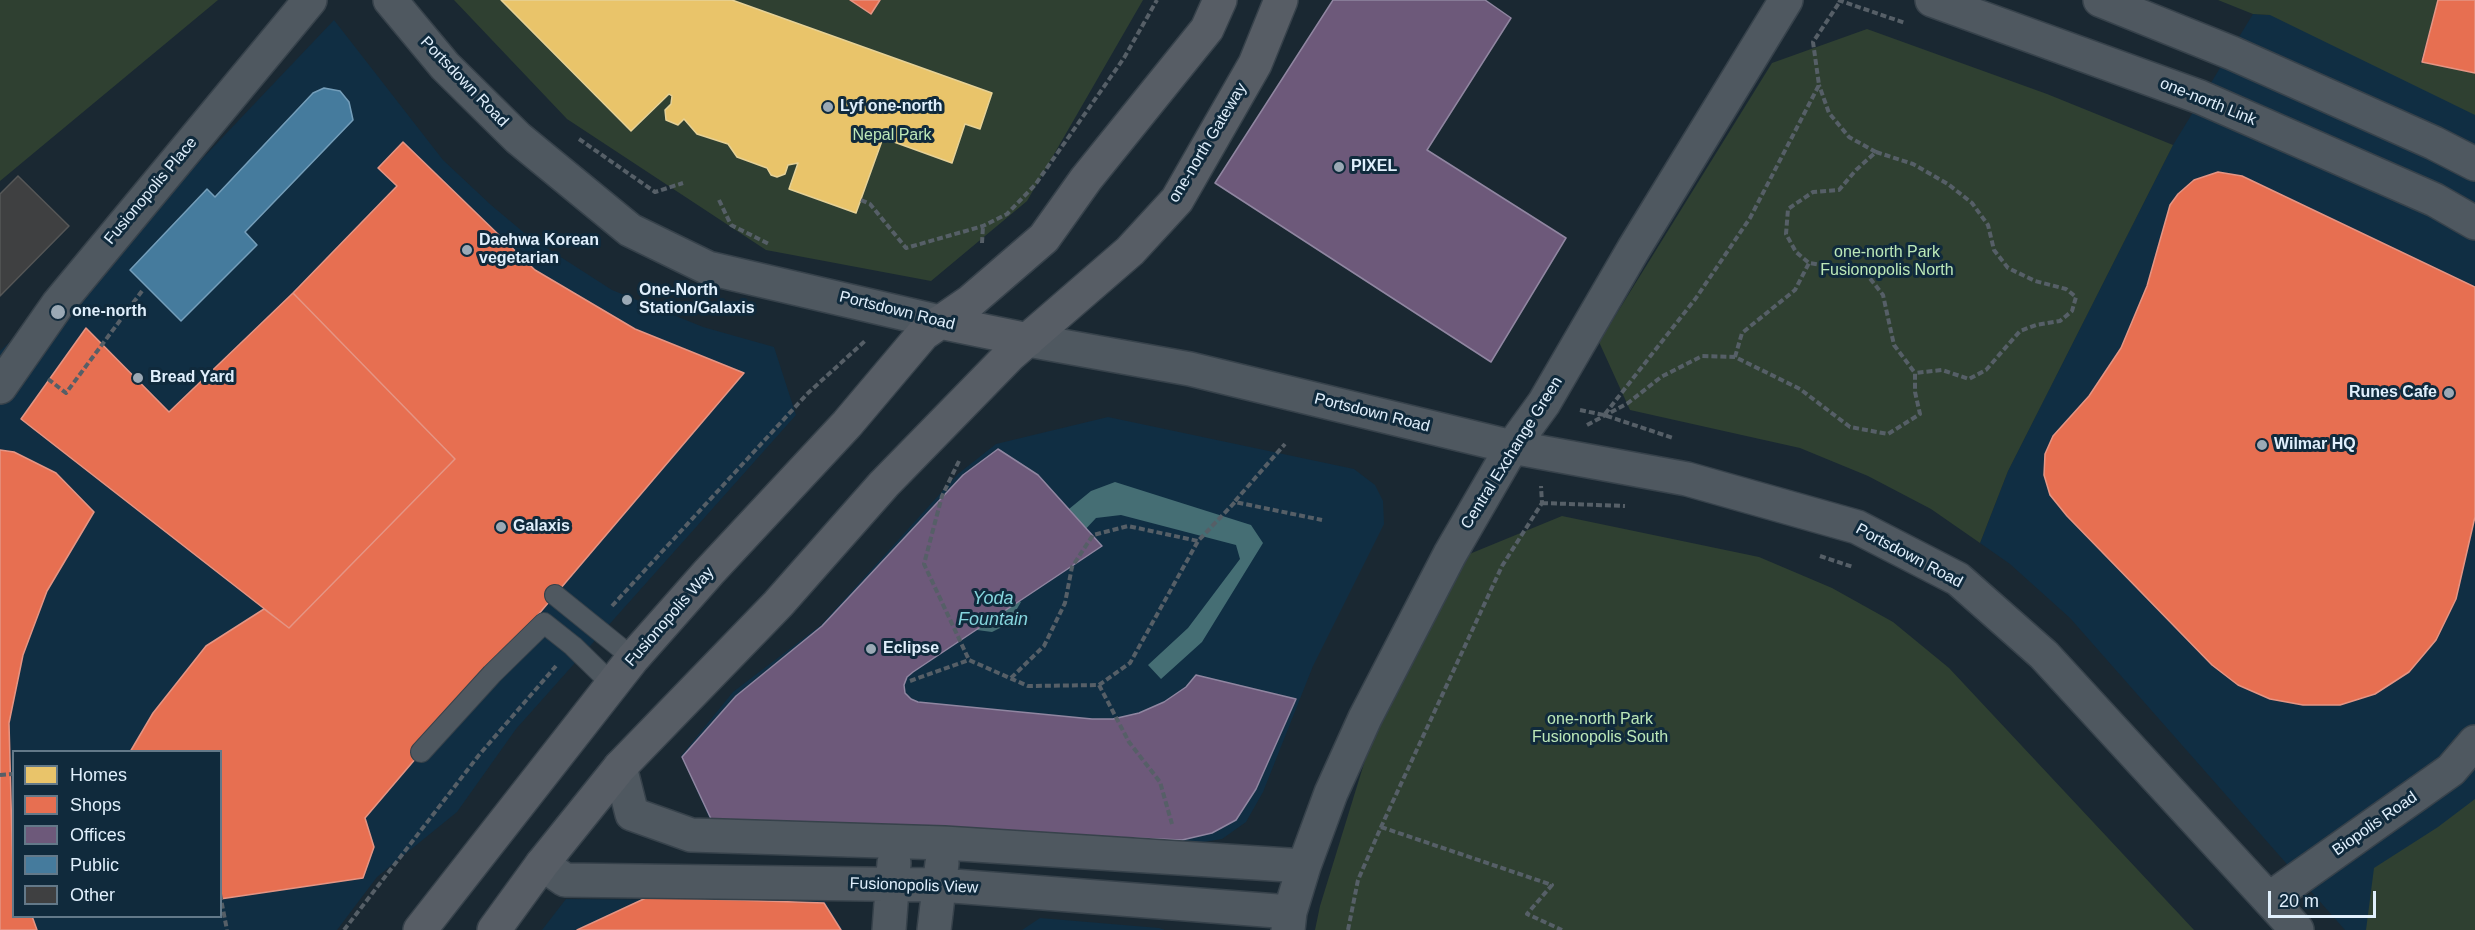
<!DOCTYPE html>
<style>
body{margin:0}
#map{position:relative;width:2475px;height:930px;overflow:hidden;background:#1a2832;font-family:Helvetica,sans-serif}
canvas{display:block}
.legend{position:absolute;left:12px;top:750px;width:210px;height:168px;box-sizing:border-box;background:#102a3c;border:2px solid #637989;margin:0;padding:8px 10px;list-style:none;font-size:18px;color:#e0effc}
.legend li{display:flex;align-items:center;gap:12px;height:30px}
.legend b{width:30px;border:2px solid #637989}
.scale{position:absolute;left:2268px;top:891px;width:108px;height:27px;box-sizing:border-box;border:3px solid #e0effc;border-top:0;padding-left:8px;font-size:18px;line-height:21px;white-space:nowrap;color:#e0effc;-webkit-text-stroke:4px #102a3c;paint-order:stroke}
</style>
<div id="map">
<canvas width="2475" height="930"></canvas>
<ul class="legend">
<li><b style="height:16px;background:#e9c46a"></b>Homes</li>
<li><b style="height:16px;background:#e76f51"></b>Shops</li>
<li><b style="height:16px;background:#6d597a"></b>Offices</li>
<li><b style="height:16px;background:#457b9d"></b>Public</li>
<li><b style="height:16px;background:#3f4041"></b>Other</li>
</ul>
<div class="scale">20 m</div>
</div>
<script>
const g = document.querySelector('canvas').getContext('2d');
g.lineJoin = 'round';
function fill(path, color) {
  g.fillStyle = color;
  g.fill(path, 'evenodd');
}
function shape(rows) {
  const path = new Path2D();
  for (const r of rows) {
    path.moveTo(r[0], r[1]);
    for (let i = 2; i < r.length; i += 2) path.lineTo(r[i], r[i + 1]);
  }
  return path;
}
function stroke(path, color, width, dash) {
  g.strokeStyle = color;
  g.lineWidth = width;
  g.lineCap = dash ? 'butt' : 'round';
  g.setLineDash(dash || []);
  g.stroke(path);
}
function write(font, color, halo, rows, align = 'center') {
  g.font = font + ' Helvetica,sans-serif';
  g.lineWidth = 6;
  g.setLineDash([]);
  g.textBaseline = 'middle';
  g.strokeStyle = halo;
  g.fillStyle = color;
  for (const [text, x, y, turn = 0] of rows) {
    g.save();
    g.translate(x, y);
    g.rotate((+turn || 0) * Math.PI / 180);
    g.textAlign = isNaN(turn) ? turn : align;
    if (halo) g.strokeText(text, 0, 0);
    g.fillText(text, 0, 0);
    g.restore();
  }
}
const built = shape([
 [2274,0,2475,0,2475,930,2345,930,2070,618,2010,564,1980,543,2008,471,2173,145,2253,14,2269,15],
 [334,20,443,160,491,205,528,236,612,290,703,327,774,347,796,415,516,729,457,812,377,877,337,930,0,930,0,351,163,200],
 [14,752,220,752,220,916,14,916],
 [1108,417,1354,469,1375,485,1383,501,1384,524,1313,666,1263,792,1246,822,1222,839,1185,845,711,822,681,756,733,692,821,625,958,474,996,444],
 [566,899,825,901,843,930,542,930],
 [1040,918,1159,928,1165,930,1022,930]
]);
const green = shape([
 [0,0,218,0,0,181],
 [454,0,1143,0,1027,201,931,281,766,250,567,119],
 [2218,0,2438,0,2420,65,2422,62,2475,73,2475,115,2270,15,2253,14],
 [1867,29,2047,94,2173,145,2008,471,1980,543,1931,509,1868,476,1800,448,1630,410,1599,342,1772,63],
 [1562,516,1759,557,1832,588,1893,622,1949,668,2194,930,1315,930,1320,906,1366,757,1391,693,1467,555],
 [2475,799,2475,930,2366,930,2374,868,2438,827]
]);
const water = shape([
 [1115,482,1251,525,1263,543,1202,642,1161,679,1148,665,1188,628,1240,559,1236,545,1121,515,1096,518,1025,594,1047,527,1091,491],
 [987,584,1021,602,1008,624,992,632,977,630,967,618]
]);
const homes = shape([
 [501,0,732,0,992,93,980,129,965,124,952,163,883,138,856,213,789,189,798,163,788,165,785,174,777,177,771,175,767,168,737,157,728,144,697,134,684,119,678,125,666,120,665,110,671,104,672,96,669,94,631,131,501,0]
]);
const shops = shape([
 [850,0,880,0,871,14,850,0],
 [2438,0,2475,0,2475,73,2422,62,2438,0],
 [403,142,535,270,635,329,744,373,365,818,374,847,363,878,220,899,220,752,130,752,153,713,206,646,264,609,289,628,455,459,293,293,397,186,378,168,403,142],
 [2218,172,2242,176,2475,287,2475,517,2456,599,2436,640,2409,672,2375,694,2340,705,2303,705,2270,699,2238,685,2212,665,2067,516,2050,495,2044,475,2045,454,2053,436,2089,396,2121,348,2147,286,2170,205,2178,194,2194,180,2218,172],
 [293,293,455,459,289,628,21,419,86,328,169,412,293,293],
 [0,450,14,452,56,473,94,512,47,591,23,655,9,723,14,916,32,916,37,930,0,930,0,450],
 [648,897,824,903,841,930,577,930,648,897]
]);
const offices = shape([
 [1333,0,1485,0,1511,18,1427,150,1566,238,1491,362,1215,183,1333,0],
 [998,449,1038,475,1102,546,913,672,907,677,904,685,905,693,911,699,918,702,1092,719,1113,719,1139,713,1164,702,1186,687,1196,675,1296,699,1256,789,1236,820,1212,833,1182,840,712,821,682,757,736,696,822,626,963,475,998,449]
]);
const public = shape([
 [324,88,340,91,349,102,353,120,245,232,257,245,181,321,130,270,207,189,215,197,313,93,324,88]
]);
const building = shape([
 [18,176,69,226,0,296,0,194,18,176]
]);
const path = shape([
 [1838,0,1905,23],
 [579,139,655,192,683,183],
 [1876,152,1913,164,1948,184,1972,203,1988,225,1994,250,2008,268,2035,281,2066,289,2076,297,2072,311,2060,321,2036,325,2020,331,1986,370,1969,379,1942,370,1915,373],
 [719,200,731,225,769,244],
 [861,200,870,204,906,248,983,226,1007,214,1035,185,1124,58,1157,0],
 [982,243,983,226],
 [1735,357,1742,333,1795,290,1809,263],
 [48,379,66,393,142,291],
 [1580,410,1604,415,1673,438],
 [1605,414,1696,298,1750,218,1819,85,1813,42,1841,0],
 [1587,425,1628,403,1661,377,1702,356,1735,357,1800,389,1850,427,1888,434,1920,414,1915,392,1915,373,1894,345,1883,295,1865,272,1809,263,1796,252,1786,234,1788,209,1813,192,1839,190,1856,170,1876,152,1849,137,1829,113,1819,85],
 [959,461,942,496,924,564,969,660],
 [1235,501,1285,444],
 [1542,503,1625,506],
 [1820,556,1853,567],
 [612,606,808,393,866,340],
 [1011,678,1044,646,1065,603,1072,567,1093,535,1128,526,1198,541],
 [910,681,969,660,1028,686,1099,685,1130,663,1198,541,1235,502,1322,520],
 [1099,685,1129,742,1160,782,1172,824],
 [0,775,14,774],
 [1381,827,1552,885,1527,914,1562,930],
 [220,894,227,930],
 [344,930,479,755,556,666],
 [1348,930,1358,880,1381,827,1502,566,1542,503,1541,486]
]);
const lane = shape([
 [555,595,633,658],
 [421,752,492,674,544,623,573,646,612,684]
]);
const street = shape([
 [390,0,445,66,518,138,630,230,708,268,940,322],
 [1932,0,2200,97,2435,200,2475,223],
 [2100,0,2232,53,2434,143,2475,164],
 [1028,340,1190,369,1512,447,1687,479,1857,527,1958,579,2044,655,2297,930],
 [0,387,58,304,310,0],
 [620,767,632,814,691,835,944,843,1304,866],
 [542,864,565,880,940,885,1290,912],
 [2269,899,2451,770,2475,742],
 [889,930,894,863],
 [934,930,942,863],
 [1288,930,1290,912,1304,866,1331,793,1365,718,1450,554,1512,447,1544,403,1633,250,1786,0]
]);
const secondary = shape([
 [940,322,1028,340],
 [420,930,633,658,709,572,847,424,923,334,971,301,1044,238,1086,179,1207,29,1220,0],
 [494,930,542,864,620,767,778,604,884,484,1010,355,1130,251,1177,200,1255,64,1281,0]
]);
const markers = [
 [828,107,6,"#9ba9b5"],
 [1339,167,6,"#9ba9b5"],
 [467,250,6,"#9ba9b5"],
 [627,300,6,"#9ba9b5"],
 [58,312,8,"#9ba9b5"],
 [138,378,6,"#9ba9b5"],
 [2449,393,6,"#9ba9b5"],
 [2262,445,6,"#9ba9b5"],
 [501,527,6,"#9ba9b5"],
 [871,649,6,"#9ba9b5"]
];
const streetNames = [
 ["Portsdown Road",464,82,46],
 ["one-north Link",2208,102,22],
 ["one-north Gateway",1208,143,-59],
 ["Fusionopolis Place",151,191,-50],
 ["Portsdown Road",897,311,14],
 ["Portsdown Road",1372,413,14],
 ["Central Exchange Green",1512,453,-58],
 ["Portsdown Road",1909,556,28],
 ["Fusionopolis Way",670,617,-49],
 ["Biopolis Road",2375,824,-35],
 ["Fusionopolis View",914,886,2]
];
const poiNames = [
 ["Lyf one-north",840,107],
 ["PIXEL",1351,167],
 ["Daehwa Korean",479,241],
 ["vegetarian",479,259],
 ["One-North",639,291],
 ["Station/Galaxis",639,309],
 ["one-north",72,312],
 ["Bread Yard",150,378],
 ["Runes Cafe",2437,393,"right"],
 ["Wilmar HQ",2274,445],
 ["Galaxis",513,527],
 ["Eclipse",883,649]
];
const parkNames = [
 ["Nepal Park",892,136],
 ["one-north Park",1887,253],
 ["Fusionopolis North",1887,271],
 ["one-north Park",1600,720],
 ["Fusionopolis South",1600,738]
];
const waterNames = [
 ["Yoda",993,599],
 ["Fountain",993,620]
];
fill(built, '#102e43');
fill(green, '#2f4031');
fill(water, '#456e74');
fill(homes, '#e9c46a');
stroke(homes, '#e6d196', 1.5);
fill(shops, '#e76f51');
stroke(shops, '#e59584', 1.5);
fill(offices, '#6d597a');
stroke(offices, '#9086a1', 1.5);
fill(public, '#457b9d');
stroke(public, '#749eba', 1.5);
fill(building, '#3f4041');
stroke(building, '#565757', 1.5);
stroke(lane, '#37424b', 22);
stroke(street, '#37424b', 36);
stroke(secondary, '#37424b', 36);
stroke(path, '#565f67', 4, [6, 3]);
stroke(lane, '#4f5860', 20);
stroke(street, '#4f5860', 33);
stroke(secondary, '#575d65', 33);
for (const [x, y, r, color] of markers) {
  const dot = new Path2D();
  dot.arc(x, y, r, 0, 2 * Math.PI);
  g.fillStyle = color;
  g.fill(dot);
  stroke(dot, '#102a3c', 2);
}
write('16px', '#e0effc', '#102a3c', streetNames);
write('bold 16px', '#e0effc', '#102a3c', poiNames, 'left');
write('16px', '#bce8b8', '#102a3c', parkNames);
write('italic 18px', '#85d5dd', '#102a3c', waterNames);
</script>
